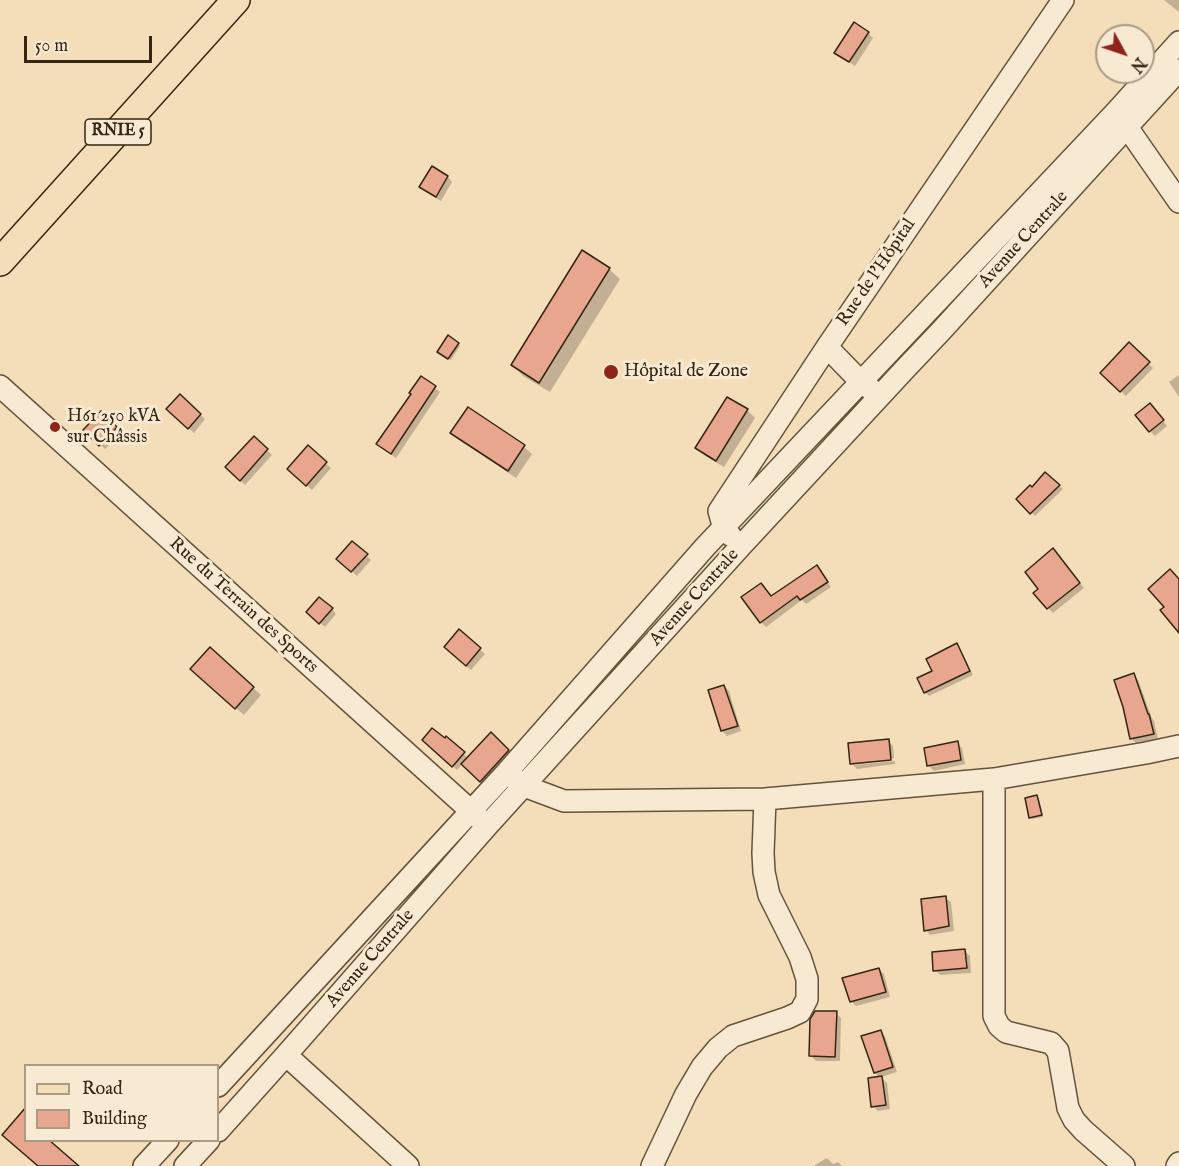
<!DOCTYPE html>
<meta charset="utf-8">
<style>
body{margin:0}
#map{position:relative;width:1179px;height:1166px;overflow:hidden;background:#f4ddb9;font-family:"IM FELL English",serif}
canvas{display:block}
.legend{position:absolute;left:24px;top:1064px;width:195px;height:78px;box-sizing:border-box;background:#f8e9d2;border:2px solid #aa9b85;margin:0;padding:8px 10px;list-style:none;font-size:18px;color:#342612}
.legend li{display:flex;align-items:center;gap:12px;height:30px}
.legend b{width:30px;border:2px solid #aa9b85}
.north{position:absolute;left:1095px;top:24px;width:60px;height:60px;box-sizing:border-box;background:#f8e9d2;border:2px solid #aa9b85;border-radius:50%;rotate:130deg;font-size:16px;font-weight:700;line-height:24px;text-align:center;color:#342612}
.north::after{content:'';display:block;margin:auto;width:21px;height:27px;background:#8f2418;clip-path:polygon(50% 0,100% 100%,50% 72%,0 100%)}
.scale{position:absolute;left:24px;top:36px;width:128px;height:27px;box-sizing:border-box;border:3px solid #342612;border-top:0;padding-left:8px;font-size:18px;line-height:21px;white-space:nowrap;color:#342612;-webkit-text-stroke:4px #f8e9d2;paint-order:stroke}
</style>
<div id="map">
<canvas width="1179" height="1166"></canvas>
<ul class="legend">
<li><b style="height:8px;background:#f4ddb9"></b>Road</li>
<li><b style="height:16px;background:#e8a68e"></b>Building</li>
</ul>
<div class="north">N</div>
<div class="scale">50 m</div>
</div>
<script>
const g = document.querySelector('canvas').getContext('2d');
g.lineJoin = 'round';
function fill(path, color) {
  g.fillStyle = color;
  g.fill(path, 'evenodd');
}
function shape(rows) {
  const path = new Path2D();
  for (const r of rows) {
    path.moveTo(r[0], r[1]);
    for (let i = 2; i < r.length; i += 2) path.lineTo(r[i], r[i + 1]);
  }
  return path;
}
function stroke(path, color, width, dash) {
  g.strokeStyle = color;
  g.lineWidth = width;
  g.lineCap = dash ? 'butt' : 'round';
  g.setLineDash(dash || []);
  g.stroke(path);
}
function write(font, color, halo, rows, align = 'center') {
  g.font = font + ' "IM FELL English",serif';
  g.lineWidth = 6;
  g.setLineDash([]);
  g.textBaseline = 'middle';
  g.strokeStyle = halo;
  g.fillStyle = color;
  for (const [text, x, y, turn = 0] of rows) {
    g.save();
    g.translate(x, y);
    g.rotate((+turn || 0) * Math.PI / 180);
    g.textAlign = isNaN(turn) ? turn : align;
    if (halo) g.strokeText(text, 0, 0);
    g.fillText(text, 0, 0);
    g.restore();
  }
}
const shadow = shape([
 [1164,0,1179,0,1179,12],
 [868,33,873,38,855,66,841,57,836,53],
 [432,168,448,177,452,182,441,201,426,192,421,187],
 [583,252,609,269,620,279,550,392,523,376,513,365],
 [458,344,460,346,451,360,441,354],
 [1129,345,1153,368,1126,396,1102,373],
 [1179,375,1179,397,1169,382],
 [422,378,440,392,396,458,383,449],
 [180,396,205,419,194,433,173,414],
 [468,409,524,447,532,454,516,478,460,440,452,433],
 [747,410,755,418,724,467,705,456,697,448],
 [1155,410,1167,426,1155,436,1150,431],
 [101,413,121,433,105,449,85,430],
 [254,438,272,455,245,485,227,467],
 [308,447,331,468,312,490,289,469],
 [1045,474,1063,489,1035,516,1018,499,1032,489],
 [352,543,371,560,357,576,338,559],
 [1058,555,1084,588,1053,613,1048,608,1040,589],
 [817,567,831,587,806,604,802,600,766,627,761,622,771,597],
 [332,609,336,614,325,627,313,617],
 [459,632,485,654,471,670,451,652],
 [957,645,961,650,973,675,929,696,925,692,934,672],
 [210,649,261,695,244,715,200,677],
 [1133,675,1138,680,1152,718,1154,721,1158,739,1137,744,1132,739],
 [724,686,729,691,741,731,727,736,722,731,710,691],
 [491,734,513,756,486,786,463,763,457,770,424,740,445,740,446,738,468,758],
 [888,741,893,746,894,758,854,762,854,765,895,761,895,764,857,769,852,764],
 [957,743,962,748,965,764,934,771,929,766],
 [1037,797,1039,799,1043,817,1032,819,1030,817],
 [946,898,951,902,954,931,930,935,926,930],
 [965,951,970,956,971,973,940,975,935,970],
 [879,969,884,974,890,997,856,1006,851,1001],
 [836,1013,841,1018,840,1061,816,1061,811,1056],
 [880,1031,885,1036,897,1072,881,1077,887,1083,890,1109,878,1111,873,1106,880,1078,875,1073],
 [827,1158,833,1164,838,1162,842,1166,815,1166,815,1165]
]);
const building = shape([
 [854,22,869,32,849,62,834,53,854,22],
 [432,166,448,176,436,197,419,187,432,166],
 [582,250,610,268,539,383,511,365,582,250],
 [448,335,459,343,448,359,437,352,448,335],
 [1129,342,1150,362,1120,392,1100,373,1129,342],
 [421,376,436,386,391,454,376,444,411,394,409,393,421,376],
 [180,394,201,414,188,429,166,409,180,394],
 [727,397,748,409,716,461,695,448,727,397],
 [1150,403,1164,420,1149,432,1135,415,1150,403],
 [468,407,525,445,508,471,450,433,468,407],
 [101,411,117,427,99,446,83,430,101,411],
 [254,436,268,449,240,481,225,467,254,436],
 [308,445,327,462,306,486,287,469,308,445],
 [1045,472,1060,485,1030,514,1016,499,1030,485,1032,487,1045,472],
 [352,541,368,554,351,572,336,559,352,541],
 [1053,548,1080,583,1047,609,1033,593,1038,589,1025,572,1053,548],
 [817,565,828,582,800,600,797,596,760,623,741,597,761,583,771,596,817,565],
 [1170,569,1179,579,1179,633,1160,610,1164,607,1148,589,1170,569],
 [319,597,333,608,319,624,306,612,319,597],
 [459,629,481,648,466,666,444,647,459,629],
 [957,643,970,671,924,693,917,678,932,671,926,659,957,643],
 [210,647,254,687,235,709,190,669,210,647],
 [1134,673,1148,714,1149,714,1154,734,1130,739,1123,707,1114,680,1134,673],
 [724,685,738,726,721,731,708,690,724,685],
 [432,728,445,738,446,736,465,752,452,767,422,740,432,728],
 [491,732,509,750,480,782,461,764,491,732],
 [889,739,891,760,850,764,848,743,889,739],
 [958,741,961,760,927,766,924,748,958,741],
 [1037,795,1042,815,1029,818,1025,798,1037,795],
 [946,896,949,926,924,931,921,899,946,896],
 [965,949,967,968,933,971,932,952,965,949],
 [879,968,886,992,850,1002,842,978,879,968],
 [815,1011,837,1011,835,1057,809,1056,810,1019,815,1011],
 [881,1030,893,1067,874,1073,861,1036,881,1030],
 [882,1076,886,1105,871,1107,868,1078,882,1076],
 [26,1107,26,1140,49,1140,79,1166,38,1166,2,1135,26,1107]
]);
const minor = shape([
 [1118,116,1127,127,1179,202],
 [827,347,861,382,872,390],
 [0,386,481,820],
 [730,535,724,529,719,511,827,347,1063,0],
 [514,778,524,786,564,801,765,799,994,779,1146,753,1179,746],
 [994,779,994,1016,999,1026,1006,1032,1051,1043,1058,1051,1068,1108,1074,1120,1083,1130,1124,1166],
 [286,1055,408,1166],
 [218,1086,507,772,705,547,1115,113,1179,42],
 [218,1131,286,1055,487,826,741,546,905,369,941,331,1179,70],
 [144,1166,168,1140],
 [185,1166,209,1140],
 [652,1166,686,1094,702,1067,718,1048,733,1036,787,1018,800,1012,807,999,807,979,800,957,769,895,764,872,763,853,765,799],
 [1177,1166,1179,1163]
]);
const major = shape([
 [0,262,236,0]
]);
const markers = [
 [611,372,8,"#8f2418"],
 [55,427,6,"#8f2418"]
];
const shields = [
 [118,132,66]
];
const shieldNames = [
 ["RNIE 5",118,132]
];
const streetNames = [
 ["Avenue Centrale",1024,240,-48],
 ["Rue de l'Hôpital",877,273,-56],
 ["Avenue Centrale",695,598,-48],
 ["Rue du Terrain des Sports",243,606,42],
 ["Avenue Centrale",371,959,-49]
];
const poiNames = [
 ["Hôpital de Zone",624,372],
 ["H61 250 kVA",67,417],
 ["sur Châssis",67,438]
];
fill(shadow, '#0003');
fill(building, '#e8a68e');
stroke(building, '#342612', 1.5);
stroke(minor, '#64543c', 24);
stroke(major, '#342612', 30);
stroke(minor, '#f8e9d2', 21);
stroke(major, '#f4ddb9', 27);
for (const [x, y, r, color] of markers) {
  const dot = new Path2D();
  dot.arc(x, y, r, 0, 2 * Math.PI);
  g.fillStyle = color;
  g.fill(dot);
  stroke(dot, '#f8e9d2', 2);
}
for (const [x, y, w] of shields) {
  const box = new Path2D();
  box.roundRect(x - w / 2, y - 13, w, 26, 4.5);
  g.fillStyle = '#f8e9d2';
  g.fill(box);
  stroke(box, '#342612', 1.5);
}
write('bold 16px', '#342612', null, shieldNames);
write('18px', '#342612', '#f8e9d2', streetNames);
write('18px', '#342612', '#f8e9d2', poiNames, 'left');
</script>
